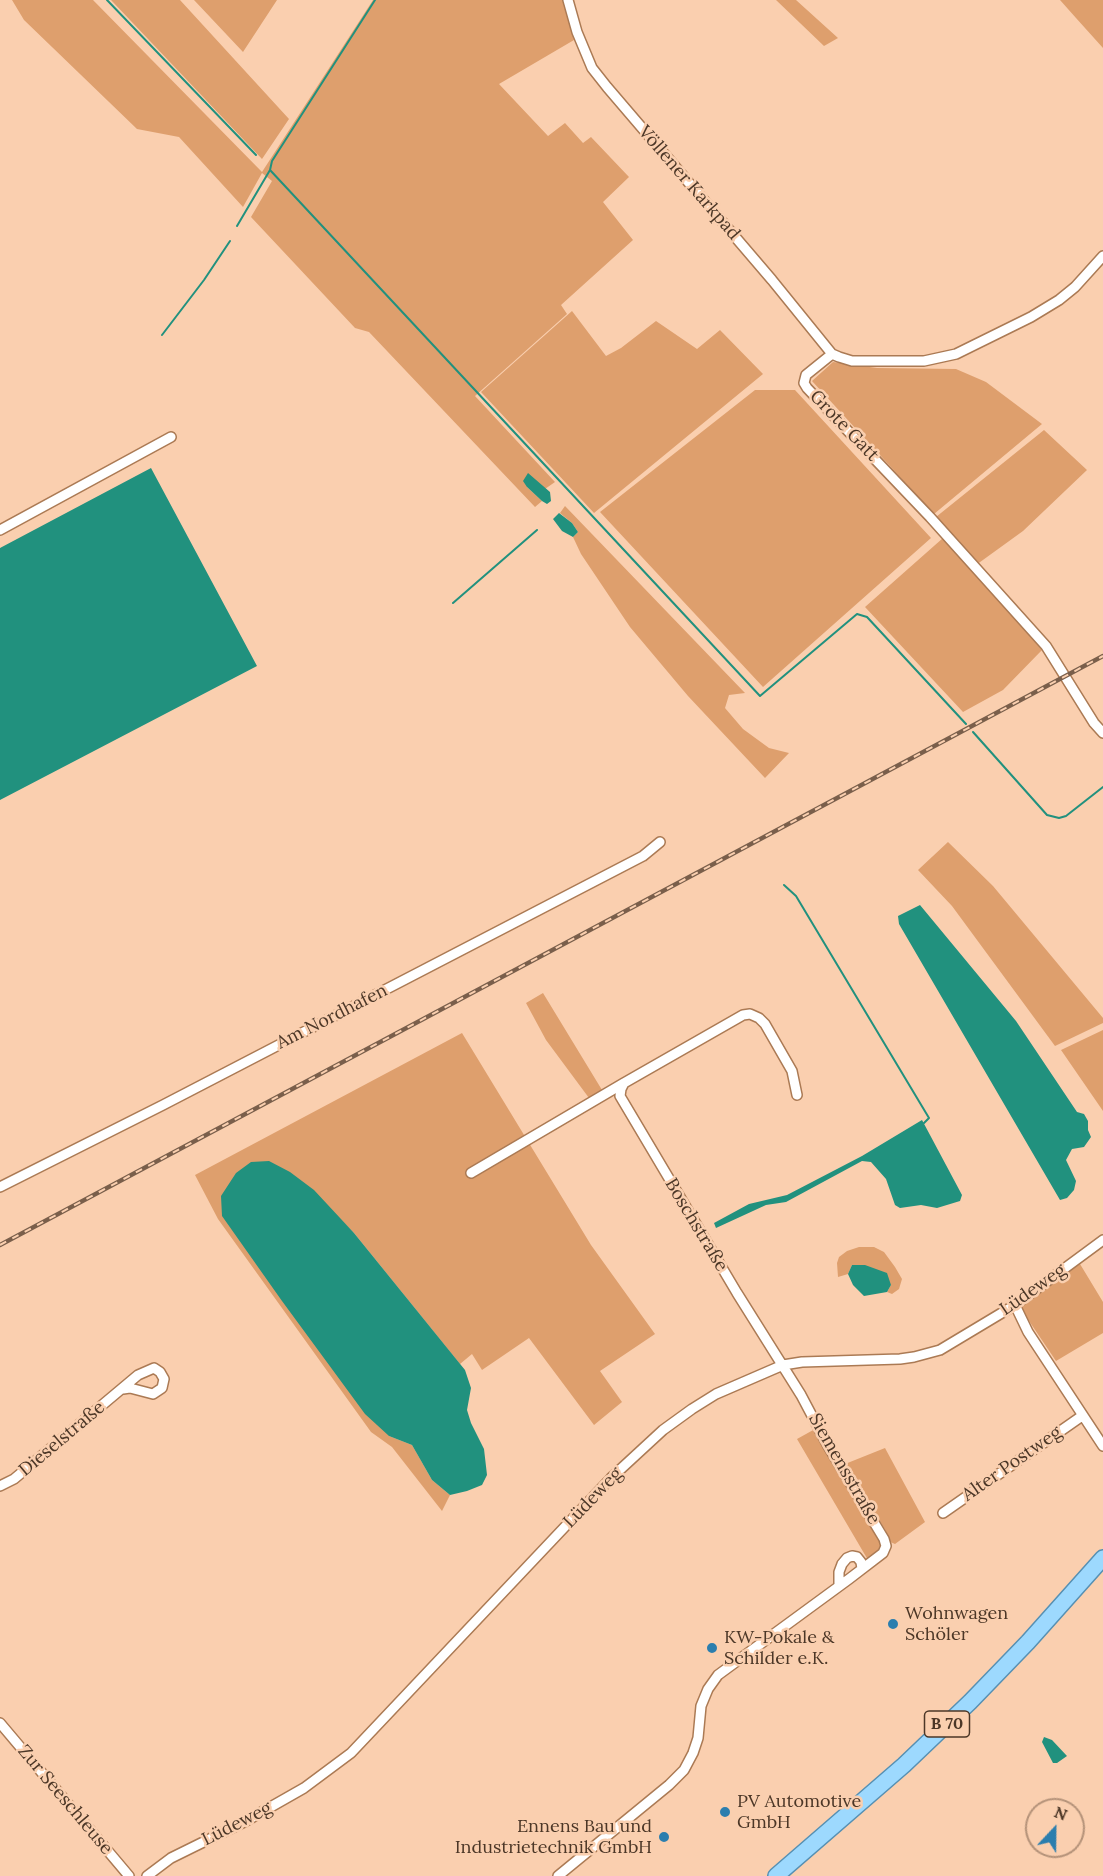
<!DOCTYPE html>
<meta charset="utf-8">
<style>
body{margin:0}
#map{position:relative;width:1103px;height:1876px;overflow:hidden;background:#facfaf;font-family:Lora,serif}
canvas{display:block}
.north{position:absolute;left:1025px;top:1798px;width:60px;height:60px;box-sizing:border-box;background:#facfaf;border:2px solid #b49279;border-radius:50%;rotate:22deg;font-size:16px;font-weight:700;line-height:24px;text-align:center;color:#4c3727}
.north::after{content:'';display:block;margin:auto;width:21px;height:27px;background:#2b7eae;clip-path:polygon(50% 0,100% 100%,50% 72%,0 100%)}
</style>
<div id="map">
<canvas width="1103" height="1876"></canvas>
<div class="north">N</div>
</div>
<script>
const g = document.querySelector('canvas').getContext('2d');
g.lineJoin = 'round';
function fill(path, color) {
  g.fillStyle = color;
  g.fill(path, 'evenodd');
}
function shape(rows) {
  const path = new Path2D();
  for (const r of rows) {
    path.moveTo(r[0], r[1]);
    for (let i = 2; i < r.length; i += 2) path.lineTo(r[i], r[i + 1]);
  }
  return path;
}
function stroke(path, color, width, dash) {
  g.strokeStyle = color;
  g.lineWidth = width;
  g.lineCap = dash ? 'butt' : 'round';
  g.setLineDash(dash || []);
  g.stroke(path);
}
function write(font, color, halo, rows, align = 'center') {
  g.font = font + ' Lora,serif';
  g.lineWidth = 5;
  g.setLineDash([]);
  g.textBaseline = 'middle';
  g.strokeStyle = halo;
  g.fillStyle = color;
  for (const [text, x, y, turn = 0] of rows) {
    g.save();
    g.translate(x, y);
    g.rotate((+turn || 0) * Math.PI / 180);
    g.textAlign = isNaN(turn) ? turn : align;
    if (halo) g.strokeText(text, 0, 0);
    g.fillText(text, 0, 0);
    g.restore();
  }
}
const green = shape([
 [12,0,93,0,262,172,373,0,563,0,574,40,499,84,548,136,565,123,583,143,591,137,629,177,603,202,633,240,561,305,567,314,475,396,555,482,545,489,538,483,527,487,542,501,535,507,369,332,355,328,251,217,272,181,262,173,243,207,179,137,137,129,24,20],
 [111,0,180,0,289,119,262,159],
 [194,0,277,0,243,52],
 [776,0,796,0,838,38,824,46],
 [1060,0,1103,0,1103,48,1076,18],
 [572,311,606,356,621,348,656,321,697,349,720,330,763,374,594,513,481,392],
 [833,362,877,368,956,369,986,382,1042,424,934,514,812,381],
 [755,390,795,390,931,538,763,687,600,512],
 [1044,430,1087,470,1023,531,976,565,936,517],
 [565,506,745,693,729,695,725,708,743,729,769,748,789,753,765,778,688,696,630,627,581,554,573,537,578,532,572,523,560,513],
 [943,538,1042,650,1003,690,963,712,865,607],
 [948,842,993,886,1103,1018,1103,1023,1055,1046,952,906,918,870],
 [543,993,602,1090,589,1098,546,1040,526,1003],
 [1103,1030,1103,1111,1061,1050],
 [462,1033,591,1245,655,1334,600,1371,622,1402,594,1425,529,1338,482,1370,472,1354,460,1364,354,1233,337,1216,389,1436,412,1445,432,1480,450,1495,442,1511,392,1447,371,1432,218,1219,195,1175],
 [859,1247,874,1247,884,1252,895,1267,902,1279,899,1289,892,1294,887,1292,891,1285,852,1265,848,1274,838,1277,837,1263,839,1257,847,1251],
 [1080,1264,1103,1302,1103,1333,1056,1361,1021,1309,1023,1304],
 [815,1429,882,1542,881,1548,868,1560,797,1439],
 [885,1448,925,1522,895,1544,888,1541,886,1531,845,1464]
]);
const water = shape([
 [151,468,257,666,0,800,0,548],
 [528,473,550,492,551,501,547,504,542,501,527,487,523,481],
 [559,513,572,523,578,532,573,537,562,531,553,519],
 [920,905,1016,1021,1077,1112,1084,1114,1088,1121,1088,1130,1091,1137,1084,1147,1072,1149,1066,1160,1076,1181,1074,1190,1067,1198,1060,1200,899,924,898,916],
 [922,1120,962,1195,960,1201,937,1208,921,1205,900,1208,895,1205,886,1179,871,1162,862,1161,786,1202,766,1205,716,1228,714,1223,749,1204,787,1195,862,1156],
 [269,1161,290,1172,314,1190,354,1233,465,1370,471,1388,467,1410,471,1423,484,1449,487,1475,482,1485,467,1491,450,1495,432,1480,412,1445,389,1436,365,1414,282,1301,222,1216,221,1196,236,1173,251,1162],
 [852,1265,865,1265,887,1273,891,1285,887,1292,864,1296,853,1285,848,1274],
 [1044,1737,1052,1740,1067,1756,1057,1763,1053,1763,1042,1742]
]);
const stream = shape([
 [107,0,256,155],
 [375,0,272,161,270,170,760,696,857,614,867,617,966,724],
 [237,226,270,170],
 [162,335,204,280,230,241],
 [453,603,537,530],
 [973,732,1047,815,1059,818,1066,816,1103,787],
 [784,885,796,896,929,1118,924,1123]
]);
const minor = shape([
 [568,0,577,32,592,68,607,87,772,280,832,354,839,357,852,361,924,361,956,354,1031,317,1059,300,1075,287,1103,256],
 [832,354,806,375,804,383,807,388,930,517,1046,646,1094,723,1103,733],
 [0,530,171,437],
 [471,1173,624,1083],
 [0,1187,163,1105,643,856,660,842],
 [1015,1305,1028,1332,1103,1446],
 [0,1486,14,1479,138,1375,154,1368,160,1372,164,1379,162,1388,153,1394,130,1388,123,1389],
 [943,1513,1082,1416],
 [839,1585,839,1572,842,1564,847,1558,852,1556,857,1557,861,1562,862,1569],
 [0,1723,129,1876],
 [147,1876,171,1858,246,1821,304,1788,351,1753,611,1478,663,1430,692,1409,716,1394,783,1365,802,1362,900,1359,914,1357,940,1350,1015,1305,1103,1240],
 [558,1876,669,1785,684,1770,693,1753,698,1738,701,1706,708,1689,718,1675,849,1579,883,1553,886,1546,884,1539,828,1446,801,1395,737,1293,620,1096,621,1089,624,1083,743,1015,750,1014,759,1018,765,1024,792,1071,797,1095]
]);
const primary = shape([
 [776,1876,904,1765,970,1702,1028,1642,1103,1558]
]);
const rail = shape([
 [0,1245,1103,656]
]);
const markers = [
 [893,1624,6,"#2b7eae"],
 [712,1648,6,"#2b7eae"],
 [725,1812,6,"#2b7eae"],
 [664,1837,6,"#2b7eae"]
];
const shields = [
 [947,1724,45]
];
const shieldNames = [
 ["B 70",947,1724]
];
const streetNames = [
 ["Völlener Karkpad",689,183,49],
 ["Grote Gatt",844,426,46],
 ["Am Nordhafen",332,1017,-27],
 ["Boschstraße",696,1225,59],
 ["Lüdeweg",1033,1290,-35],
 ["Dieselstraße",62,1439,-40],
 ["Alter Postweg",1012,1464,-35],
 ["Siemensstraße",844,1469,60],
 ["Lüdeweg",593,1498,-46],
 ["Zur Seeschleuse",65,1800,50],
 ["Lüdeweg",237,1824,-27]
];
const poiNames = [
 ["Wohnwagen",905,1614],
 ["Schöler",905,1635],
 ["KW-Pokale &",724,1638],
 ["Schilder e.K.",724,1659],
 ["PV Automotive",737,1802],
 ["GmbH",737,1823],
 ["Ennens Bau und",652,1827,"right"],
 ["Industrietechnik GmbH",652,1848,"right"]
];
fill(green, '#de9f6d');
fill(water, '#21917e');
stroke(stream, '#21917e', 2);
stroke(minor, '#ab7a54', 12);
stroke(primary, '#5690b3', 18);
stroke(minor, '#fff', 9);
stroke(primary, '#9dd9fe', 15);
stroke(rail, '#7a5f4b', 4.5);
stroke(rail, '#facfaf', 2, [7]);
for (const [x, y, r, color] of markers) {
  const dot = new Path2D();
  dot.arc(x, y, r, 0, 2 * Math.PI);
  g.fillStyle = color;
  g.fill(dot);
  stroke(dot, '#facfaf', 2);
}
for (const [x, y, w] of shields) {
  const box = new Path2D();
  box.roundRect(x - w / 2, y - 13, w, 26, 4.5);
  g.fillStyle = '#facfaf';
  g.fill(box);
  stroke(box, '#4c3727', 1.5);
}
write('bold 16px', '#4c3727', null, shieldNames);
write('18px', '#4c3727', '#facfaf', streetNames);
write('18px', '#4c3727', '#facfaf', poiNames, 'left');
</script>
